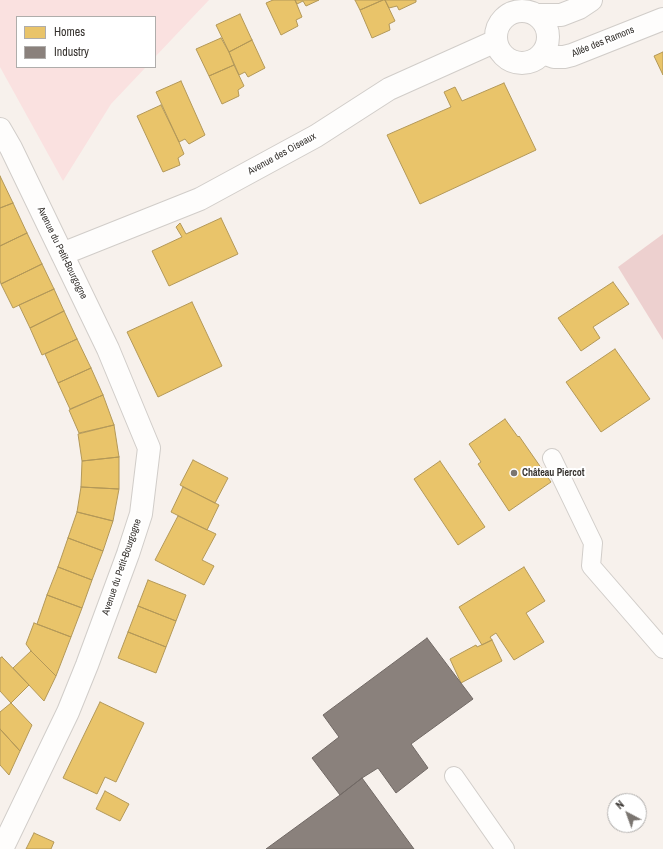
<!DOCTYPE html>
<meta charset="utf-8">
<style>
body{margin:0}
#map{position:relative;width:663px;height:849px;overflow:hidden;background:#f7f1ec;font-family:"Archivo Narrow",sans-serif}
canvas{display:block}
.legend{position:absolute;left:16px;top:16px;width:140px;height:52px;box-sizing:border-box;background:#fff;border:1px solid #afadab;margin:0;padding:5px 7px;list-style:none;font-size:12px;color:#36322e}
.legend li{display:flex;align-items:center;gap:8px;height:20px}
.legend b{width:20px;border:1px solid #afadab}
.north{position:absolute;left:607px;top:793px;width:40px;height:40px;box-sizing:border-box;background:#fff;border:1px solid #afadab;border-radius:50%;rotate:319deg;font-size:11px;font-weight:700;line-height:16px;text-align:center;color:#36322e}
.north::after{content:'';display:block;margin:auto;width:14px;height:18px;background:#7a7570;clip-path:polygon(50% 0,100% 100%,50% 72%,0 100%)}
</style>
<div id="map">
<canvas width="663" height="849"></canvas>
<ul class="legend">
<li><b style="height:11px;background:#e9c46a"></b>Homes</li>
<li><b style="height:11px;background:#8a817c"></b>Industry</li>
</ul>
<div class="north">N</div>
</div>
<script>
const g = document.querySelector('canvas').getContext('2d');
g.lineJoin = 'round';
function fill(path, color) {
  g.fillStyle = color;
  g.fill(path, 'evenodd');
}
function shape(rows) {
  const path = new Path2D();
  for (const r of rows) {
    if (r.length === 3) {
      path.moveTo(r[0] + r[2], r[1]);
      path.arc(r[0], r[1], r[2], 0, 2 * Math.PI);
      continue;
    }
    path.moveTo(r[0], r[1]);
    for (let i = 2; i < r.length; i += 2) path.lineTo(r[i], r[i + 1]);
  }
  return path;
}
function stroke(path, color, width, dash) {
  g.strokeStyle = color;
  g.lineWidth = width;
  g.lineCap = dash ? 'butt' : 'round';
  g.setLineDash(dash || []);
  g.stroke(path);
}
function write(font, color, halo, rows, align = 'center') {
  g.font = font + ' "Archivo Narrow",sans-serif';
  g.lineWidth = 4;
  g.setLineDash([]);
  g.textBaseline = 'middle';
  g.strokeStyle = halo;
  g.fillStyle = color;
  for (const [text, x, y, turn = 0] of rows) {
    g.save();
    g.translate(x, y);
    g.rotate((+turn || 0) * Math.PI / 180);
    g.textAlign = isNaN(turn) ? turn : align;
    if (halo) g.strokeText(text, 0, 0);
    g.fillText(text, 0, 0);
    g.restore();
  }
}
const green = shape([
 [0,0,209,0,155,57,155,17,17,17,17,67,146,67,111,104,63,181,0,67]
]);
const forest = shape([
 [663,234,663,340,618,267]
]);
const homes = shape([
 [273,0,295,0,302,17,296,20,298,26,281,35,266,3,273,0],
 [295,0,319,0,306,6,303,1,297,4,295,0],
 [355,0,383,0,360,10,355,0],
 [383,0,385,0,395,21,389,24,390,30,372,38,360,10,383,0],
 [385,0,416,0,416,2,399,10,397,6,389,8,385,0],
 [240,14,252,40,229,52,216,25,240,14],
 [221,38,229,52,234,65,209,76,196,49,221,38],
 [252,40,265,68,248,77,245,72,239,75,229,52,252,40],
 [663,52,663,75,654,56,663,52],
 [234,65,244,86,238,90,239,96,222,104,209,76,234,65],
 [181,81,205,135,189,144,185,139,179,142,156,92,181,81],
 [504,83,536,150,420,204,387,135,451,107,444,92,455,87,462,101,504,83],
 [161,105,179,142,184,154,178,158,180,165,163,172,137,116,161,105],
 [0,176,13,203,0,208,0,176],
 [13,203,27,233,0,246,0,208,13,203],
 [221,218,238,254,169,286,152,251,182,237,176,227,180,223,186,234,221,218],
 [27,233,42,264,1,284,0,280,0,246,27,233],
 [42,264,54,289,13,308,1,284,42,264],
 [613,282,629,304,593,327,600,338,581,351,558,318,613,282],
 [54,289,64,311,30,328,19,305,54,289],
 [192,302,222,366,158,397,127,332,192,302],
 [64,311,77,339,42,355,30,328,64,311],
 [77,339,91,368,58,383,45,354,77,339],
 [615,349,650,399,601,432,566,382,615,349],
 [91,368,103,395,70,409,58,383,91,368],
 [103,395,114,425,79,433,69,410,103,395],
 [505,419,518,437,519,436,551,482,509,511,478,464,481,462,469,444,505,419],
 [114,425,119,457,82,461,78,434,114,425],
 [119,457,119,489,81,487,82,461,119,457],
 [193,460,228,478,215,503,180,485,193,460],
 [440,461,485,527,458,545,414,479,440,461],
 [81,487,119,489,113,521,77,512,81,487],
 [183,487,219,505,207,530,171,512,183,487],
 [77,512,113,521,103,551,68,538,77,512],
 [178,516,216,534,202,560,214,566,204,585,155,560,178,516],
 [68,538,103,551,92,580,58,567,68,538],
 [58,567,92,580,82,608,47,595,58,567],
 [524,567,545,601,526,613,544,642,514,660,496,633,490,637,492,640,482,645,459,607,524,567],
 [148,580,186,595,176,621,138,606,148,580],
 [47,595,82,608,71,637,37,624,47,595],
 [138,606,176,621,166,647,128,632,138,606],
 [34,623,71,637,56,676,31,651,26,644,34,623],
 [128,632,166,647,156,673,118,658,128,632],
 [492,640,502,661,461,683,450,659,476,645,477,647,492,640],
 [31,651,56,676,44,701,13,668,31,651],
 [2,657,29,685,11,703,0,691,0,658,2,657],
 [100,702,144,723,116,782,105,777,97,794,63,778,100,702],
 [11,703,32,725,20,751,0,729,0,712,11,703],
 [0,729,20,751,9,775,0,765,0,729],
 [105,791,129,804,120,821,96,809,105,791],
 [34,833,54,842,51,849,26,849,34,833]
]);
const industry = shape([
 [427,638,473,699,411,744,428,768,396,793,378,768,362,778,340,795,312,758,339,737,323,715,427,638],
 [362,778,414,849,266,849,340,795,362,778]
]);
const service = shape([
 [552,458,593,543,591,566,663,649],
 [454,776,505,849]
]);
const minor = shape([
 [522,37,26],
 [536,15,561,15,579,8,591,0],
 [543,53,554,57,564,57,572,55,663,19],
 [0,129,11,148,108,349,149,448,141,514,128,554,87,665,68,712,2,849],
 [62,254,200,199,316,136,389,89,496,41]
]);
const markers = [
 [514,473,4,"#7a7570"]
];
const streetNames = [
 ["Allée des Ramons",603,42,-22],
 ["Avenue des Oiseaux",282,154,-29],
 ["Avenue du Petit-Bourgogne",62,253,64],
 ["Avenue du Petit-Bourgogne",122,567,-71]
];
const poiNames = [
 ["Château Piercot",522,473]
];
fill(green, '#fae1e0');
fill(forest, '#edd0cf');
fill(homes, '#e9c46a');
stroke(homes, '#b39858', 1);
fill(industry, '#8a817c');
stroke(industry, '#716965', 1);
stroke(service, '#d1cdc9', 20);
stroke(minor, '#d1cdc9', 24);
stroke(service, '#fefdfc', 18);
stroke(minor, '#fefdfc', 22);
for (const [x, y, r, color] of markers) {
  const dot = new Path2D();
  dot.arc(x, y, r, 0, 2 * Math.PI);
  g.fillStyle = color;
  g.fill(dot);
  stroke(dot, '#fff', 1.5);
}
write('10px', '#36322e', '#fff', streetNames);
write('bold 10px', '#36322e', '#fff', poiNames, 'left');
</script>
